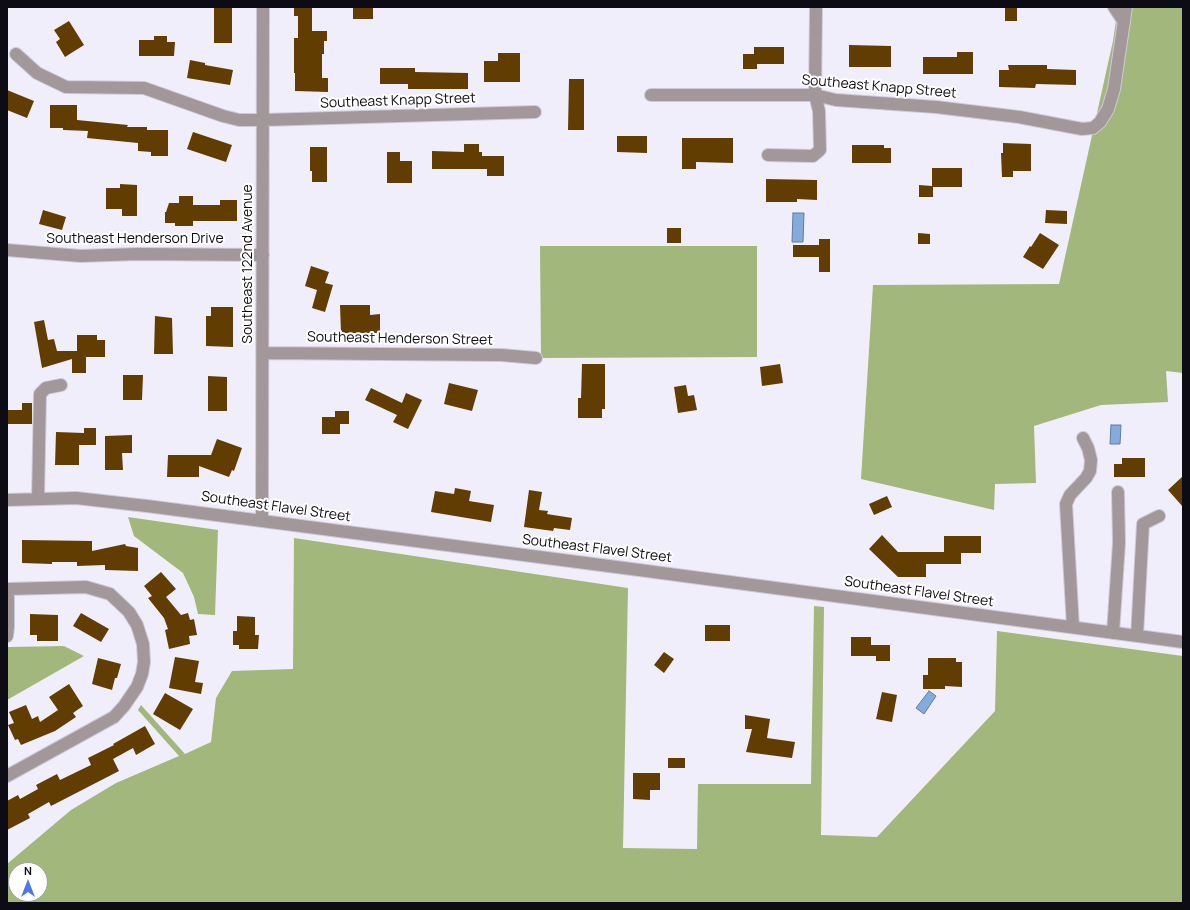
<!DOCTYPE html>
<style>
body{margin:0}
#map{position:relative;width:1190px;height:910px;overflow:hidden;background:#f1eefc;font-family:Manrope,sans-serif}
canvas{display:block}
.frame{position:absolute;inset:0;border:8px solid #0d0b13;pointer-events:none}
.north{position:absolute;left:8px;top:862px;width:40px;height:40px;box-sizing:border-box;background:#fff;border:1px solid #9e9da1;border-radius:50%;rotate:0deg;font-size:11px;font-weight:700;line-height:16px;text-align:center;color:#0d0b13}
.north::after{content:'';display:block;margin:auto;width:14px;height:18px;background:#4f75e9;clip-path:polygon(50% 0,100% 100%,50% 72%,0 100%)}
</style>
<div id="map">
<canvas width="1190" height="910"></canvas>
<div class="frame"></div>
<div class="north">N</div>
</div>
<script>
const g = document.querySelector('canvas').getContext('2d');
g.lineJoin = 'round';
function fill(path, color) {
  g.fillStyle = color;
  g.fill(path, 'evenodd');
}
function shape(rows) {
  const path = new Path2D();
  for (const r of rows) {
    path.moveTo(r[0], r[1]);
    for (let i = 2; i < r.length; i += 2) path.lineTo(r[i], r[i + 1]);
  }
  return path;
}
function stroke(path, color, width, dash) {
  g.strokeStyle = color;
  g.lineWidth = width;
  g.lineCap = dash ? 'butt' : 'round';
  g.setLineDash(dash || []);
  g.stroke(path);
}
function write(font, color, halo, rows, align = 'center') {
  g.font = font + ' Manrope,sans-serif';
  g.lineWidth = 4;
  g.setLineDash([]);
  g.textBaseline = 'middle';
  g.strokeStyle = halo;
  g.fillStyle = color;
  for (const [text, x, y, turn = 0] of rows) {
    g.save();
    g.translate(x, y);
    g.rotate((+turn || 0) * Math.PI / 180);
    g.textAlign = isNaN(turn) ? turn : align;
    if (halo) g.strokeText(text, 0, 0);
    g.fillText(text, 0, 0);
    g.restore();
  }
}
const forest = shape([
 [1118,7,1183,7,1183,373,1166,371,1168,402,1101,405,1034,426,1036,483,995,484,994,510,861,479,873,285,1059,284,1113,41],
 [540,246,757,246,757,357,541,358],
 [128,517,218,530,215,615,198,614,194,597,183,573,134,536],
 [294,538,628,588,623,848,697,849,698,784,811,784,814,606,824,607,821,835,877,837,995,711,997,631,1183,656,1183,903,7,903,7,864,71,810,116,783,179,756,138,710,141,705,185,754,211,742,216,698,232,671,293,669],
 [16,870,40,870,40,894,16,894],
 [64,646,84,656,7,700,7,648,8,647]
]);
const water = shape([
 [793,213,804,213,803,242,792,242,793,213],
 [1111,425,1121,425,1120,444,1110,444,1111,425],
 [929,691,936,696,924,714,916,708,929,691]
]);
const building = shape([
 [214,7,232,7,232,43,214,43],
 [294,7,312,7,312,31,327,31,327,41,324,41,324,54,322,54,322,78,328,78,328,92,295,91,295,73,294,73,294,38,298,38,298,16,294,16],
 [353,7,373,7,373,19,353,19],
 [1005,7,1017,7,1017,21,1005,21],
 [69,21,84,45,65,57,56,42,60,39,54,30],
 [154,36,167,36,167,42,175,42,174,56,139,56,139,40,154,40],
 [849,45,891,46,891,67,849,67],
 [754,47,784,47,784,64,757,64,757,69,743,69,743,54,754,54],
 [957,52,973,52,973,74,923,74,923,57,957,57],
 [498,53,520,53,520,82,484,82,484,61,498,61],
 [190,60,205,63,205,65,233,70,230,85,187,78],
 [1008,65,1047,65,1047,69,1076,70,1076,85,1036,84,1035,88,999,87,999,70,1009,70],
 [380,68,415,68,415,72,468,73,468,89,408,89,408,84,380,84],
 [569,79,584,79,584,130,568,130],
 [7,90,34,101,27,118,7,110],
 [50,105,77,105,77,120,128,125,127,127,147,127,147,130,168,130,168,156,151,156,151,152,138,151,138,143,87,138,88,131,63,130,63,128,50,128],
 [193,132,232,145,226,162,187,149],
 [617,136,647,136,647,153,617,152],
 [682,138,733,138,733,163,696,162,696,169,682,169],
 [1003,143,1031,144,1031,171,1013,171,1013,177,1002,177,1001,153,1003,153],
 [464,144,479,144,479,152,482,152,482,156,504,156,504,176,487,176,487,169,432,169,432,151,464,152],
 [852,145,884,145,884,148,891,148,891,163,852,163],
 [310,147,327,147,327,182,312,182,312,171,310,171],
 [387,152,400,152,400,161,412,161,412,183,387,183],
 [932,168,962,168,962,187,933,187,933,197,919,197,919,185,932,186],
 [766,179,817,180,817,200,797,199,797,202,766,202],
 [120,184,137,185,137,216,122,216,122,209,106,209,106,188,120,188],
 [179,196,193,196,193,205,220,205,220,200,237,200,237,221,193,221,193,226,175,226,175,223,165,223,165,212,166,212,169,203,179,203],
 [43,210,66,217,62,230,39,224],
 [1046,210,1067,211,1067,224,1045,223],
 [667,228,681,228,681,243,667,243],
 [918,233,930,234,930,244,918,244],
 [1040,233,1059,245,1043,269,1023,257,1030,246,1031,247],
 [819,239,830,239,830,272,819,272,819,257,793,257,793,245,819,245],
 [311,266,329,272,325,283,333,285,325,312,312,308,317,290,305,286],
 [340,305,370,305,370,315,380,314,380,333,341,333],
 [211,307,233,307,233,347,206,346,206,316,211,316],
 [155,316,172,318,173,354,154,354],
 [44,320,48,340,54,339,57,351,77,351,77,335,97,335,97,340,105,340,105,357,86,357,86,373,72,373,72,359,42,368,34,322],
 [582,364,605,364,605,409,602,409,602,418,578,418,578,398,581,398],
 [780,364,783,383,762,386,760,367],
 [123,375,143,375,142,400,123,400],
 [208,376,227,377,227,411,208,411],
 [449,383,478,390,472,411,444,404],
 [686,385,688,396,694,395,697,410,678,413,674,387],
 [371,388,402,403,406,393,422,400,408,429,393,422,397,415,365,400],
 [22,403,32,403,32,424,7,424,7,410,22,410],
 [335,411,349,411,349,424,340,424,340,434,322,434,322,417,335,417],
 [84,428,96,428,96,445,79,445,79,465,55,465,56,432,84,433],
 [132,435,132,453,122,453,123,470,105,470,105,436],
 [217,439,242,448,234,471,232,470,229,477,199,466,199,477,167,477,168,455,211,455],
 [1122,458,1145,458,1145,477,1114,477,1114,464,1122,464],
 [1183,476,1183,507,1168,490],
 [455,488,471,491,469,501,494,505,491,522,431,512,435,491,454,494],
 [529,490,542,492,539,510,548,511,547,514,572,518,570,530,554,528,553,531,524,527],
 [887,496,892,507,874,515,869,504],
 [882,535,898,552,944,552,944,536,981,536,981,553,961,553,961,564,926,564,926,577,898,577,869,549],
 [22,540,92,541,92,551,125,544,126,546,138,548,138,571,105,570,105,565,77,566,77,562,52,562,52,564,22,563],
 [161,572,176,589,166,597,181,615,188,613,190,620,194,619,197,635,189,636,190,644,169,649,165,630,168,629,164,618,148,598,152,596,144,586],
 [81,613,109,629,101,642,73,626],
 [30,614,58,615,58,641,37,641,37,635,30,635],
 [237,616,255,617,255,635,259,635,258,649,239,649,239,645,233,645,233,631,237,631],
 [705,625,730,625,730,641,705,641],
 [851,637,871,637,871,645,890,645,890,661,876,661,876,656,851,656],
 [664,652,674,659,664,673,654,665],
 [175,657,199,661,195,682,203,683,201,694,169,688],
 [98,658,121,664,117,678,115,678,112,690,92,684],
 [928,658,956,658,956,662,962,662,962,687,945,686,945,689,923,689,923,675,928,675],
 [69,684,83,706,73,713,76,717,55,731,21,745,18,739,15,740,8,725,14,723,9,712,26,705,32,719,38,716,40,722,58,710,49,697],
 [882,692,897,695,892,722,876,719],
 [165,693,193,709,180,730,153,714],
 [745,715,770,719,767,738,795,742,792,758,746,752,752,729,745,729],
 [145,726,155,744,136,755,133,748,113,759,119,771,51,806,49,802,28,814,30,818,7,830,7,801,18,795,20,799,38,789,36,785,57,774,60,780,91,765,88,758,114,745,113,744],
 [668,758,685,758,685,768,668,768],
 [633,773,660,773,660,790,650,790,650,800,633,799]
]);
const minor = shape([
 [1114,7,1124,22],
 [16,54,37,73,66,87,144,88,223,116,239,120,263,120,535,112],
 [651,95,815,95,836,100,936,107,1019,117,1082,129,1093,128,1100,122,1108,109,1114,89,1126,7],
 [768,155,813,156,820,150,819,111,815,95,816,7],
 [7,250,81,256,137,254,263,255],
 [263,353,501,355,536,358],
 [38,499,40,394,46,388,61,385],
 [7,500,76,498,147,506,624,568,1183,642],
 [262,521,263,7],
 [7,589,86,587,110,594,129,612,137,625,143,644,144,662,142,674,137,687,124,706,114,717,7,776],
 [1073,627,1066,504,1070,495,1086,478,1090,471,1091,460,1088,448,1083,438],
 [1113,633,1119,543,1118,492],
 [7,636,8,627,8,590],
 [1137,636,1143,524,1159,516]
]);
const streetNames = [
 ["Southeast Knapp Street",879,87,5],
 ["Southeast Knapp Street",398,101,-2],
 ["Southeast Henderson Drive",135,239],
 ["Southeast 122nd Avenue",248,264,-90],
 ["Southeast Henderson Street",400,339,1],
 ["Southeast Flavel Street",276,507,8],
 ["Southeast Flavel Street",597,549,7],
 ["Southeast Flavel Street",919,592,8]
];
fill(forest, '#a1b77b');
fill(water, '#85abdd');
stroke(water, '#617ba0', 1);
fill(building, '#623d01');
stroke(minor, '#cdcad7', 14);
stroke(minor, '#a29799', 12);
write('14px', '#0d0b13', '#fff', streetNames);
</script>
